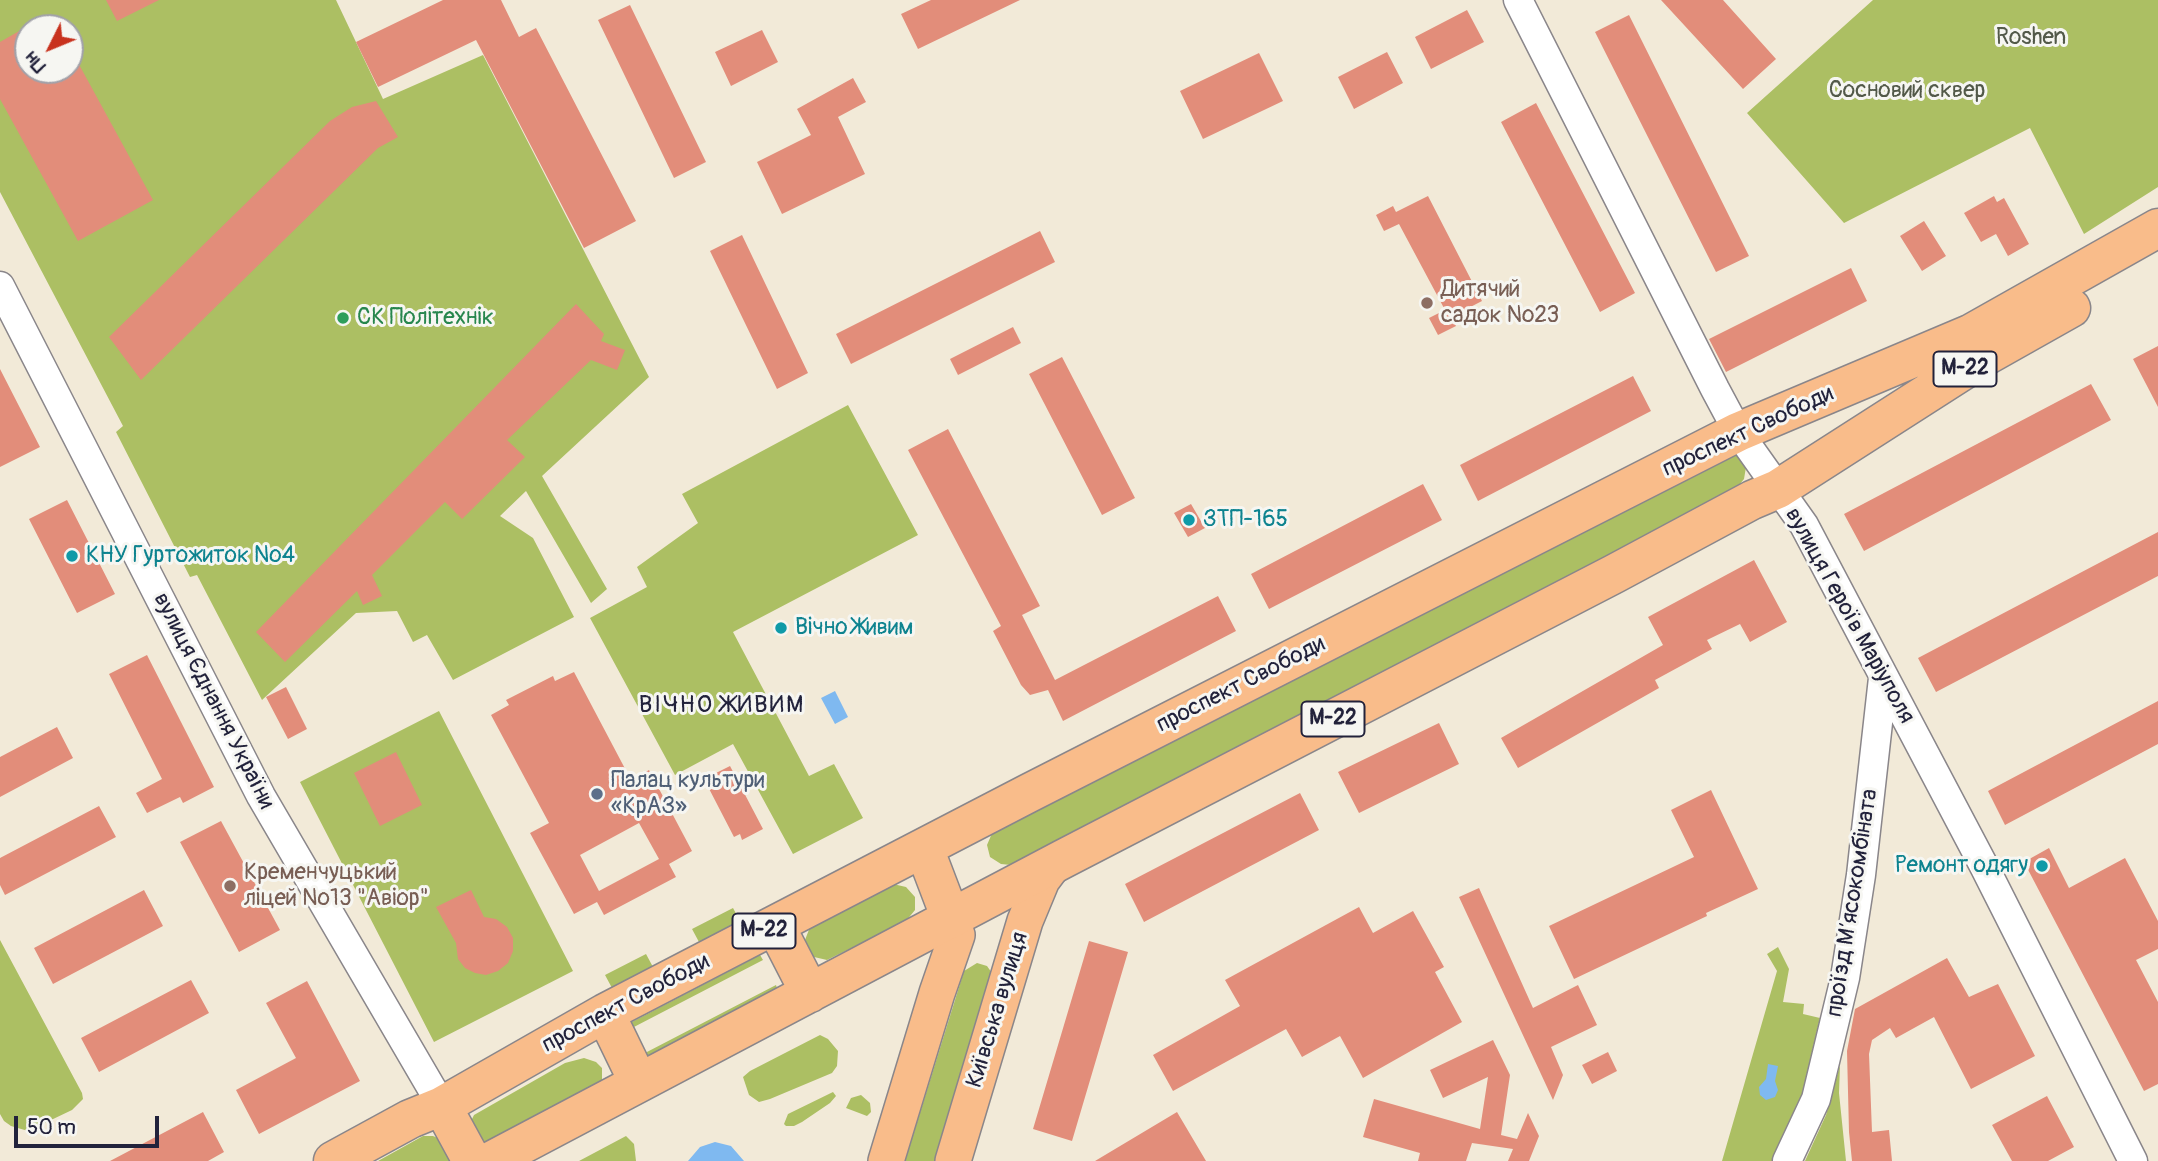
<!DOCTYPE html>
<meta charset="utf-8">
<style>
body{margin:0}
#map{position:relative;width:2158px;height:1161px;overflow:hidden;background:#f2ead8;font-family:Pangolin,sans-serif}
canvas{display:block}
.north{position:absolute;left:14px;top:14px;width:70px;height:70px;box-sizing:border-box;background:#f6f6f2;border:2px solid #a1a1a9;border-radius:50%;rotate:227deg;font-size:19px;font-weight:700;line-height:28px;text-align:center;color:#22223b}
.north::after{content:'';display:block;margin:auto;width:24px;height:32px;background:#c8321e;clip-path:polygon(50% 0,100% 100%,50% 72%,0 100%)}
.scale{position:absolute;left:14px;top:1116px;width:145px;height:32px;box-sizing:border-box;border:4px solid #22223b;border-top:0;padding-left:9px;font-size:21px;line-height:24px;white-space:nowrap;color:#22223b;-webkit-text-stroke:5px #f6f6f2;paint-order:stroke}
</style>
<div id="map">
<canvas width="2158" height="1161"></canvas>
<div class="north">Пн</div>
<div class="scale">50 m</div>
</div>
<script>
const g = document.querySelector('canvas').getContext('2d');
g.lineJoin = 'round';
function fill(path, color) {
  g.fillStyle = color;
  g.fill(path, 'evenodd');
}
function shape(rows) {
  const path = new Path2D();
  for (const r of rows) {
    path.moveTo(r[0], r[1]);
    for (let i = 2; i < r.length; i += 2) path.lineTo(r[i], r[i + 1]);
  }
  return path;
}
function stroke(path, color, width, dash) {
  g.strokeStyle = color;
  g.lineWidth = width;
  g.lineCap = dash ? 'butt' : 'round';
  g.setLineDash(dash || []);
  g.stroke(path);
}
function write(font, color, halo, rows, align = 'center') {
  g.font = font + ' Pangolin,sans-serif';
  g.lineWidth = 6;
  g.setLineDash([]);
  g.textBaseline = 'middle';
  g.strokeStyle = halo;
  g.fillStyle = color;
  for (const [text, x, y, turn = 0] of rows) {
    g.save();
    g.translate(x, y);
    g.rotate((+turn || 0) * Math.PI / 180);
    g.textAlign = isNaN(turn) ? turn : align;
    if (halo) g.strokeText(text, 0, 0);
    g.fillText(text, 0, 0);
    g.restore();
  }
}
const green = shape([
 [0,0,336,0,383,99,483,55,649,377,542,476,607,589,591,603,526,491,500,516,533,538,574,617,453,680,427,635,413,642,397,611,356,613,262,700,197,575,190,577,116,432,123,426,0,192],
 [28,28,70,28,70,70,28,70],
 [1873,0,2158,0,2158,187,2084,234,2030,128,1844,223,1747,113],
 [848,405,918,535,733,632,809,776,834,764,863,818,793,854,733,744,675,775,590,618,647,587,637,567,698,523,682,494],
 [1733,454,1738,456,1746,467,1744,479,1735,490,1011,865,1001,864,990,857,987,845,993,831],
 [439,711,573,971,434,1042,300,782],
 [893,884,906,887,915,897,915,910,906,921,827,960,814,957,809,953,805,940,810,927],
 [733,908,740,921,699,942,692,929],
 [0,940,82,1093,83,1099,72,1110,28,1131,11,1126,4,1121,0,1114],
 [1778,947,1789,969,1783,1002,1804,1004,1803,1014,1820,1018,1798,1111,1773,1161,1722,1161,1777,971,1767,954],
 [646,954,653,967,612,988,605,975],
 [760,955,763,960,632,1028,630,1023],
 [977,963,987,966,994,976,937,1161,905,1161,964,971],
 [776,985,778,991,648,1059,645,1053],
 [820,1035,828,1039,838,1051,837,1066,832,1073,770,1099,759,1102,749,1095,743,1077,750,1071],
 [584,1058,596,1062,602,1068,602,1081,499,1142,479,1143,469,1125,474,1115,565,1063],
 [1840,1065,1839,1093,1846,1161,1805,1161,1826,1115],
 [833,1092,836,1096,830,1103,802,1122,794,1126,786,1126,784,1124,788,1114],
 [861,1095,870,1103,871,1112,867,1116,846,1108,851,1098],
 [423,1136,433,1136,440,1139,451,1161,378,1161],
 [626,1136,634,1144,636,1161,579,1161]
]);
const water = shape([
 [835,691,848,717,835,724,821,698],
 [1768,1064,1778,1066,1775,1081,1778,1090,1775,1097,1766,1100,1760,1095,1759,1087,1766,1079],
 [715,1142,731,1146,744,1161,688,1161,700,1147]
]);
const building = shape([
 [106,0,159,0,117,21],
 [443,0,501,0,519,37,536,28,636,221,584,248,476,40,378,87,356,42],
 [931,0,1020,0,918,49,901,14],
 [1661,0,1723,0,1776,59,1743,89],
 [630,5,706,162,674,178,598,20],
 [1467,10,1484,42,1431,69,1415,37],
 [1629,15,1749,256,1716,272,1595,32],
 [28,26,28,70,70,70,70,48,153,200,78,241,0,99,0,42],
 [762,30,778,62,731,86,715,52],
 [1387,52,1403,83,1354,109,1338,77],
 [1259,53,1283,101,1203,139,1180,91],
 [853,78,866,102,838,117,865,174,782,214,757,162,811,135,797,109],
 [376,101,398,137,378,148,141,380,109,337,330,121,352,107],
 [1536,103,1635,293,1600,312,1501,122],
 [1428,196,1482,301,1451,317,1456,326,1438,335,1429,318,1445,310,1399,224,1384,231,1376,215,1393,206,1396,212],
 [1994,196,1997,202,2004,198,2029,244,2008,256,1996,234,1981,242,1964,213],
 [1924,221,1946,256,1922,271,1900,236],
 [1040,231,1055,262,851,364,836,334],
 [742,235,808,373,777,389,710,251],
 [1851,268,1867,301,1726,372,1709,339],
 [576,304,604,334,601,341,625,350,617,370,591,360,507,440,525,457,462,519,445,502,372,575,382,596,363,605,357,591,285,662,256,632],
 [1013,327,1021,343,958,375,950,359],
 [2158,346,2158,407,2133,359],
 [1062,357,1135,498,1102,515,1029,374],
 [0,369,40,447,0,467],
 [1633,376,1651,411,1478,501,1460,465],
 [2091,384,2111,420,1864,551,1844,514],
 [948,429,1040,606,1022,615,1055,680,1218,596,1236,631,1063,721,1048,690,1030,695,1021,685,993,631,1001,626,908,450],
 [1423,484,1442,520,1269,609,1251,574],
 [67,500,115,594,77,613,29,519],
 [1191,504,1205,528,1188,537,1174,513],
 [2158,532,2158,576,1936,692,1918,658],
 [1754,560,1787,622,1750,642,1740,624,1707,640,1712,649,1655,680,1659,688,1518,768,1501,738,1663,645,1648,617],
 [147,655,214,787,183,803,180,797,147,813,136,793,162,779,109,674],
 [574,672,631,780,649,770,692,851,669,864,676,877,604,915,597,902,574,914,530,833,549,823,491,715,509,705,506,700,553,676,555,681],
 [639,823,659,859,599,891,580,855],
 [286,687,307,729,288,739,266,697],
 [2158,701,2158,744,2005,825,1988,791],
 [1439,723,1459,764,1359,813,1338,772],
 [57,727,73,758,0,797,0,757],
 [396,752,422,805,380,826,354,773],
 [730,766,763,829,742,840,740,834,734,837,704,779],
 [1711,790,1758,889,1706,913,1707,916,1574,979,1549,926,1694,857,1671,810],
 [1300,793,1319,830,1144,922,1125,884],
 [99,806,116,837,5,895,0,885,0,858],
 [221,821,280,930,239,952,180,842],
 [2049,848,2069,888,2125,858,2158,921,2158,949,2136,960,2158,1002,2158,1084,2144,1091,2024,862],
 [1479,888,1533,1008,1578,985,1597,1025,1551,1047,1563,1075,1553,1100,1459,897],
 [144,890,163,926,53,984,34,948],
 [471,890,484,917,496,919,507,927,513,938,513,951,508,963,498,971,486,975,475,973,465,968,458,959,456,943,436,907],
 [1359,907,1373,933,1413,911,1444,967,1435,972,1462,1022,1363,1078,1340,1036,1302,1057,1286,1029,1173,1091,1153,1055,1240,1006,1225,980],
 [1089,941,1128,952,1072,1141,1033,1129],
 [1947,958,1969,997,1998,984,2035,1056,1971,1089,1934,1017,1896,1038,1890,1028,1872,1040,1869,1054,1872,1132,1889,1130,1892,1161,1852,1161,1849,1132,1847,1051,1855,1009],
 [191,980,209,1013,99,1072,81,1038],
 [307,981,360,1081,259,1134,236,1090,296,1058,266,1003],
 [1493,1040,1510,1075,1501,1135,1517,1139,1528,1113,1539,1136,1529,1161,1508,1161,1513,1149,1472,1143,1466,1161,1418,1161,1420,1153,1363,1137,1374,1099,1480,1129,1488,1077,1443,1098,1430,1070],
 [1608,1052,1617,1071,1592,1084,1582,1065],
 [2047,1096,2074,1147,2048,1161,2012,1161,1992,1125],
 [203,1112,224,1152,208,1161,110,1161],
 [1177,1112,1206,1161,1095,1161]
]);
const minor = shape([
 [1518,0,1715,389,1738,432,1804,525,1985,868,2133,1161],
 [0,286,261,796,442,1106],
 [1787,1161,1816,1099,1845,978,1861,875,1883,678]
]);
const major = shape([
 [886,1161,937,993,957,935,951,919],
 [953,1161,1025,921,1042,880,1054,864]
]);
const highway = shape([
 [924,848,951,919],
 [775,925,810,993],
 [605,1013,638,1081],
 [442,1106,472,1161],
 [333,1161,410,1119,442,1106,605,1013,1029,793,1738,432,1970,334,2158,228],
 [491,1161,1063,859,1614,574,1752,500,1778,489,1984,357,2071,308]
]);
const markers = [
 [1427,303,7,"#8d6e63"],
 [343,318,7,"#2e9e5b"],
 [1189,520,7,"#0f9aa8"],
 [72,556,7,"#0f9aa8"],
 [781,628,7,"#0f9aa8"],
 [597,794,7,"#5c6f8a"],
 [2042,866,7,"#0f9aa8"],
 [230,886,7,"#8d6e63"]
];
const shields = [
 [1965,369,63],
 [1333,719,63],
 [764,931,63]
];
const shieldNames = [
 ["М-22",1965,369],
 ["М-22",1333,719],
 ["М-22",764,931]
];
const parkNames = [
 ["Roshen",2031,38],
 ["Сосновий сквер",1907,91]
];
const educationNames = [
 ["Дитячий",1441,290],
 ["садок №23",1441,316],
 ["Кременчуцький",244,873],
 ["ліцей №13 \"Авіор\"",244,899]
];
const leisureNames = [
 ["СК Політехнік",357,318]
];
const streetNames = [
 ["проспект Свободи",1748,432,-25],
 ["вулиця Героїв Маріуполя",1849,616,61],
 ["проспект Свободи",1241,685,-27],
 ["вулиця Єднання України",213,701,63],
 ["проїзд Мʼясокомбіната",1853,903,-81],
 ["проспект Свободи",626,1004,-28],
 ["Київська вулиця",998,1010,-73]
];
const cultureNames = [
 ["ЗТП-165",1203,520],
 ["КНУ Гуртожиток №4",86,556],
 ["Вічно Живим",795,628],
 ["Ремонт одягу",2028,866,"right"]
];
const serviceNames = [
 ["Палац культури",611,781],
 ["«КрАЗ»",611,807]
];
const neighbourhoodNames = [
 ["ВІЧНО ЖИВИМ",722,706]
];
fill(green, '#acbf63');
fill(water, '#7fb9f0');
fill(building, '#e28d7a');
stroke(minor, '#8a868a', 31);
stroke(major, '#8a868a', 38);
stroke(highway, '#8a868a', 41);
stroke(minor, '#fff', 28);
stroke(major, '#f9bc8a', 35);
stroke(highway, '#f9bc8a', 38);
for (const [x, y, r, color] of markers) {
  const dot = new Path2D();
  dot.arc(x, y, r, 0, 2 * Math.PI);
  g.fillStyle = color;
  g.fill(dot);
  stroke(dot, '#f6f6f2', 2.5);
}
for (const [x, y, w] of shields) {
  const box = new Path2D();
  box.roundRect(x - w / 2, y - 17.5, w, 35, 5);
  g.fillStyle = '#f6f6f2';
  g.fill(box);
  stroke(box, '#22223b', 2);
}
write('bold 21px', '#22223b', null, shieldNames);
write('23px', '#525949', '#f6f6f2', parkNames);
write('23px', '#785e54', '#f6f6f2', educationNames, 'left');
write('23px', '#27864d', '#f6f6f2', leisureNames, 'left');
write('23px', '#22223b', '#f6f6f2', streetNames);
write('23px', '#0d838f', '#f6f6f2', cultureNames, 'left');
write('23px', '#4e5e75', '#f6f6f2', serviceNames, 'left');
g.letterSpacing = '2px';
write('24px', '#22223b', '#f6f6f2', neighbourhoodNames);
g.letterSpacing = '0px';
</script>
